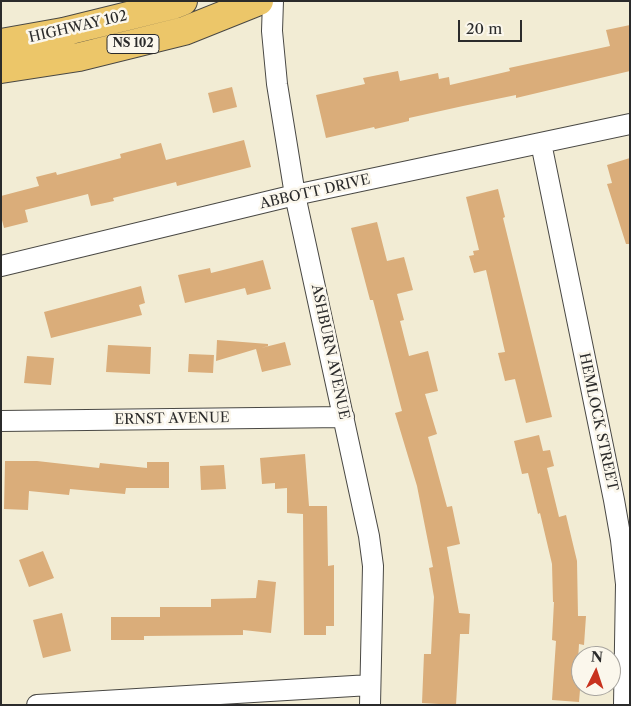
<!DOCTYPE html>
<style>
body{margin:0}
#map{position:relative;width:631px;height:706px;overflow:hidden;background:#f2ecd4;font-family:"Libre Caslon Text",serif}
canvas{display:block}
.frame{position:absolute;inset:0;border:2px solid #2b2b2b;pointer-events:none}
.north{position:absolute;left:571px;top:646px;width:50px;height:50px;box-sizing:border-box;background:#fbf7ec;border:1px solid #a8a59f;border-radius:50%;rotate:4deg;font-size:14px;font-weight:700;line-height:20px;text-align:center;color:#2b2b2b}
.north::after{content:'';display:block;margin:auto;width:18px;height:22px;background:#c8321e;clip-path:polygon(50% 0,100% 100%,50% 72%,0 100%)}
.scale{position:absolute;left:458px;top:20px;width:64px;height:22px;box-sizing:border-box;border:2px solid #2b2b2b;border-top:0;padding-left:6px;font-size:15px;line-height:18px;white-space:nowrap;color:#2b2b2b;-webkit-text-stroke:4px #fbf7ec;paint-order:stroke}
</style>
<div id="map">
<canvas width="631" height="706"></canvas>
<div class="frame"></div>
<div class="north">N</div>
<div class="scale">20 m</div>
</div>
<script>
const g = document.querySelector('canvas').getContext('2d');
g.lineJoin = 'round';
function fill(path, color) {
  g.fillStyle = color;
  g.fill(path, 'evenodd');
}
function shape(rows) {
  const path = new Path2D();
  for (const r of rows) {
    path.moveTo(r[0], r[1]);
    for (let i = 2; i < r.length; i += 2) path.lineTo(r[i], r[i + 1]);
  }
  return path;
}
function stroke(path, color, width, dash) {
  g.strokeStyle = color;
  g.lineWidth = width;
  g.lineCap = dash ? 'butt' : 'round';
  g.setLineDash(dash || []);
  g.stroke(path);
}
function write(font, color, halo, rows, align = 'center') {
  g.font = font + ' "Libre Caslon Text",serif';
  g.lineWidth = 5;
  g.setLineDash([]);
  g.textBaseline = 'middle';
  g.strokeStyle = halo;
  g.fillStyle = color;
  for (const [text, x, y, turn = 0] of rows) {
    g.save();
    g.translate(x, y);
    g.rotate((+turn || 0) * Math.PI / 180);
    g.textAlign = isNaN(turn) ? turn : align;
    if (halo) g.strokeText(text, 0, 0);
    g.fillText(text, 0, 0);
    g.restore();
  }
}
const building = shape([
 [630,25,630,71,516,98,516,95,463,106,409,118,409,121,375,129,374,127,326,138,316,95,365,84,363,78,398,71,400,81,438,73,439,79,449,77,450,85,510,71,509,68,610,46,606,30],
 [232,87,237,107,213,113,208,93],
 [244,140,251,167,177,186,176,182,113,198,114,201,91,206,88,194,25,210,28,222,4,228,1,216,1,196,39,186,36,177,56,172,57,175,121,158,120,154,161,143,166,160],
 [630,158,630,244,626,244,607,184,612,183,607,165],
 [498,189,505,217,503,218,552,417,526,423,515,379,505,381,498,353,505,352,486,270,474,273,469,256,474,255,473,251,479,250,466,197],
 [377,222,387,261,404,257,413,290,397,294,404,320,400,321,409,356,428,351,438,391,425,394,437,434,428,437,447,507,452,506,460,544,447,547,459,613,470,614,469,634,460,634,456,705,422,703,424,654,431,654,434,597,429,568,433,567,417,486,395,413,402,411,373,300,370,300,351,228],
 [263,260,271,289,247,295,245,288,185,303,178,275,210,268,211,273],
 [141,286,145,303,139,305,142,315,51,338,44,312],
 [217,340,268,344,268,346,261,348,285,342,291,365,262,372,256,349,216,361],
 [108,345,151,347,150,374,106,372],
 [189,354,214,355,213,373,188,372],
 [27,356,54,358,51,385,24,383],
 [539,435,543,451,550,450,554,466,547,468,559,517,566,515,577,561,578,616,586,616,584,645,579,644,577,678,581,678,579,702,552,700,556,641,552,640,554,602,553,602,552,564,540,513,538,514,528,473,522,474,514,441],
 [305,454,309,506,327,506,328,566,334,565,334,626,326,626,326,635,304,635,303,514,287,513,287,488,275,489,275,483,262,484,260,458],
 [5,461,37,461,99,468,100,463,147,468,147,462,169,462,169,488,126,488,125,494,70,489,69,495,29,491,28,510,4,509],
 [224,465,226,489,201,490,200,466],
 [43,551,54,578,29,587,19,560],
 [258,580,276,582,271,633,243,630,243,635,144,636,144,640,111,640,111,617,160,617,160,607,211,607,211,599,256,598],
 [62,613,71,651,43,658,33,620]
]);
const street = shape([
 [273,1,272,31,277,84,295,195,369,536,373,566,370,705],
 [541,143,614,500,621,540,626,584,624,705],
 [1,266,295,195,630,124],
 [1,421,344,417],
 [37,705,370,685]
]);
const highway = shape([
 [1,43,63,32,173,5,183,1],
 [1,69,79,57,184,31,259,1]
]);
const shields = [
 [133,44,52]
];
const shieldNames = [
 ["NS 102",133,44]
];
const streetNames = [
 ["HIGHWAY 102",78,27,-13],
 ["ABBOTT DRIVE",315,192,-13],
 ["ASHBURN AVENUE",330,352,78],
 ["ERNST AVENUE",172,419,-1],
 ["HEMLOCK STREET",598,422,78]
];
fill(building, '#daad7a');
stroke(street, '#494844', 22);
stroke(highway, '#494844', 30);
stroke(street, '#fff', 20);
stroke(highway, '#ecc669', 28);
for (const [x, y, w] of shields) {
  const box = new Path2D();
  box.roundRect(x - w / 2, y - 9.5, w, 19, 4);
  g.fillStyle = '#fbf7ec';
  g.fill(box);
  stroke(box, '#2b2b2b', 1);
}
write('bold 12px', '#2b2b2b', null, shieldNames);
write('14px', '#2b2b2b', '#fbf7ec', streetNames);
</script>
